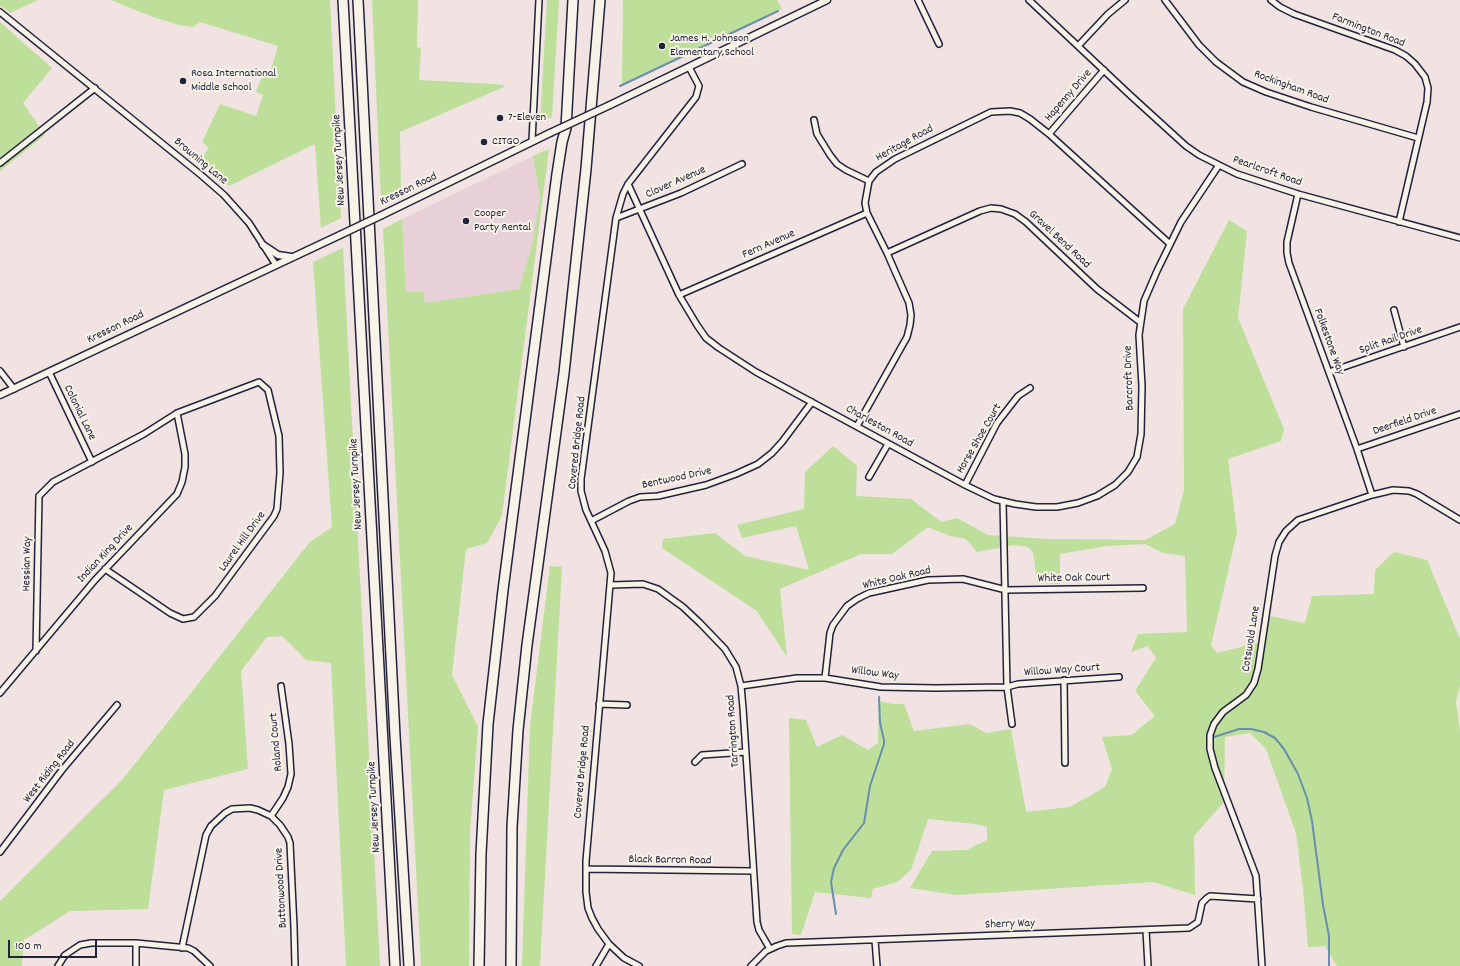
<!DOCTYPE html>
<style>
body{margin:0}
#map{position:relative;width:1460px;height:966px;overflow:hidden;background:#f0e3e1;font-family:Dekko,sans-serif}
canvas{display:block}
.scale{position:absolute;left:8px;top:940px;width:89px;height:18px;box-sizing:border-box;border:2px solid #22223b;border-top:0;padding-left:5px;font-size:12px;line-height:14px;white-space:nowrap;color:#22223b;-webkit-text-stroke:3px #f7f3e8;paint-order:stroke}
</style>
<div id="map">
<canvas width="1460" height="966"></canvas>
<div class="scale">100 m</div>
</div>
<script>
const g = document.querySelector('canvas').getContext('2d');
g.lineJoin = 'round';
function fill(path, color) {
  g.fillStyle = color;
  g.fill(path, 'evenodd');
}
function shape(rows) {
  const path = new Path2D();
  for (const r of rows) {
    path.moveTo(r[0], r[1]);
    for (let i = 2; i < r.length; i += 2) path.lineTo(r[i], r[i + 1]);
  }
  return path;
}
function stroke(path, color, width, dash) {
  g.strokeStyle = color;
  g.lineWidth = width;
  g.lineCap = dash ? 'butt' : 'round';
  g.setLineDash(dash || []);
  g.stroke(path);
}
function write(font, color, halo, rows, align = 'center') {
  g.font = font + ' Dekko,sans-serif';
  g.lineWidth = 4;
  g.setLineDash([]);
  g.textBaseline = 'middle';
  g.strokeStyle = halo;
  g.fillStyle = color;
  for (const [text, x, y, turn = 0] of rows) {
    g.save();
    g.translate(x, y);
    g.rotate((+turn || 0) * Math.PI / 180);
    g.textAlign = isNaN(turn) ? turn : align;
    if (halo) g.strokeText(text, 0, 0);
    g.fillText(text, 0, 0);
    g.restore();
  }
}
const built = shape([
 [533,156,540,197,533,241,519,289,425,303,406,292,402,219]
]);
const green = shape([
 [0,0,38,0,10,13,0,5],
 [111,0,330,0,341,218,321,228,315,144,229,186,199,161,209,148,202,142,220,104,256,116,263,95,256,92,263,74,269,76,278,46,200,22,193,27,179,25,153,17],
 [372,0,418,0,417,47,421,48,419,80,495,84,506,86,400,132,401,189,381,199],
 [547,0,559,0,552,117,540,123],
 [623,0,777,0,782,9,622,84],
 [0,22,52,68,23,103,45,135,0,171],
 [549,149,502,516,487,543,466,549,452,675,478,727,470,832,469,966,421,966,383,229,402,219,406,292,423,292,425,303,519,289,533,241,540,197,533,156],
 [1229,220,1247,231,1238,318,1284,429,1281,441,1228,459,1237,532,1211,645,1217,653,1265,641,1269,616,1305,623,1312,596,1374,594,1375,570,1394,552,1427,560,1460,639,1460,685,1456,702,1460,731,1460,966,1337,966,1325,946,1308,947,1303,888,1296,833,1266,749,1250,733,1225,737,1224,802,1194,836,1195,895,1153,882,957,895,910,888,932,851,967,850,987,840,987,827,975,824,928,819,911,870,897,882,873,889,871,898,815,892,801,935,792,934,789,718,806,720,817,747,842,735,868,750,878,743,879,701,892,704,904,704,914,731,970,724,986,733,1011,729,1026,812,1070,807,1105,787,1112,769,1102,737,1132,735,1155,716,1135,691,1156,658,1148,646,1131,652,1138,634,1187,632,1185,556,1163,553,1145,544,1106,546,1060,554,1060,584,1037,583,1033,552,1028,547,1015,545,977,552,966,539,950,536,928,527,892,554,861,554,780,589,787,657,757,611,662,548,663,539,715,533,745,556,809,570,796,526,742,538,737,525,804,509,805,472,833,446,857,466,856,496,911,499,941,522,957,518,988,535,1047,539,1145,540,1175,524,1184,490,1183,309],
 [343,248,380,966,346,966,331,663,306,660,282,636,267,637,241,671,248,769,164,790,148,909,70,911,24,940,22,966,0,966,0,901,123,779,310,542,332,527,313,262],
 [550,566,562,567,540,966,522,966,530,726]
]);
const stream = shape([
 [620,86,778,11],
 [1214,737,1239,729,1251,729,1264,732,1275,738,1284,749,1298,774,1307,798,1312,821,1323,905,1329,936,1329,966],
 [836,914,831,882,834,868,843,850,864,823,870,786,884,744,884,740,880,723,879,697]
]);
const minor = shape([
 [918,0,939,44],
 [1029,0,1130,95,1186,146,1199,155,1237,174,1298,194,1460,238],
 [1165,0,1199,45,1216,62,1243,82,1266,92,1311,107,1418,138],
 [1271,0,1280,7,1294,14,1395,50,1406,56,1415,64,1425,77,1428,88,1427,102,1399,222],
 [0,12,201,175,224,195,249,223,276,265],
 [1078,46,1108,14,1125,0],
 [814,120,817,134,830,155,837,164,846,170,869,181],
 [1049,134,1104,70],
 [532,141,539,0],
 [0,163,95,88],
 [628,184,679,295,697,325,706,338,719,348,756,372,965,485,994,499,1015,504,1036,507,1057,507,1078,503,1097,496,1115,485,1128,472,1137,457,1141,434,1142,386,1139,335,1144,301,1157,271,1181,222,1219,165],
 [1298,194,1287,242,1287,253,1289,263,1357,449,1372,495],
 [616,218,681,193,742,164],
 [887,253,980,211,991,208,1001,209,1015,214,1026,222,1097,289,1140,322],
 [679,295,867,213],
 [1394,310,1404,347],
 [0,371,14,389],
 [49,372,92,462],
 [1329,372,1460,327],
 [857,426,907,337,910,325,911,315,909,303,887,253,867,213,865,203,869,181,876,172,895,159,991,112,1010,111,1020,113,1030,119,1049,134,1170,244],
 [1357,449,1460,414],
 [869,477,888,444],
 [965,485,997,423,1018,396,1030,388],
 [1003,501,1007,687,1012,724],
 [591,521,629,501,640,497,658,496,706,485,736,474,758,464,772,453,782,442,812,402],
 [611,585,643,584,658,589,683,607,700,623,725,649,736,667,741,686,743,708,757,922,759,930,770,949],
 [36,651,39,496,53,482,144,434,177,413,259,382,268,390,279,436,280,473,277,509,274,516,215,596,194,617,183,619,170,613,105,569],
 [825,678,830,633,833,625,847,606,857,599,869,593,928,580,963,579,1006,590,1143,588],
 [1064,680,1065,763],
 [741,686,797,678,825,678,881,687,936,688,1007,687,1018,684,1119,677],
 [0,693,95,580,177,494,182,482,185,467,185,454,177,413],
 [599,704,627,705],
 [695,762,702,755,746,752],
 [271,816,283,798,288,787,291,774,289,744,281,686],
 [0,852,62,770,117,705],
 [586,869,753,871],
 [1146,930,1148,966],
 [875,940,877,966],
 [182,948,206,835,211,826,225,813,232,809,250,808,258,810,271,816,280,825,288,837,290,843,294,927,295,966],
 [58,966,65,955,80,945,91,943,136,943,188,948,194,951,210,966],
 [136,966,136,943],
 [596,966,609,944],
 [639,966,624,958,609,944,598,929,592,918,588,908,586,892,586,861,611,573,605,551,586,510,581,491,581,479,616,218,623,194,628,184,696,97,699,86,689,67],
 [751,966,766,951,777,946,786,943,1189,928,1198,922,1202,903,1207,898,1210,896,1258,899],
 [1262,966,1256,876,1215,768,1210,749,1210,735,1214,724,1223,712,1246,695,1254,683,1258,669,1275,556,1279,542,1286,531,1298,520,1372,495,1393,490,1409,491,1417,494,1460,520]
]);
const tertiary = shape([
 [610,105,827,0],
 [382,215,550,133],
 [263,245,278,255,291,257],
 [0,395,340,235]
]);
const motorway = shape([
 [343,0,395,966],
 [358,0,395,736,409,966],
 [479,966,481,854,488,724,503,590,557,174,562,142,566,128,573,0],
 [511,966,512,827,518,730,527,645,564,373,586,169,600,0]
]);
const tertiaryBridge = shape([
 [550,133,610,105],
 [340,235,382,215]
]);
const markers = [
 [662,46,4,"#22223b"],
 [183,81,4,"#22223b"],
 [500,118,4,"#22223b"],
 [484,142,4,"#22223b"],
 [466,221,4,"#22223b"]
];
const streetNames = [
 ["Farmington Road",1368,31,21],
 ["Rockingham Road",1291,88,20],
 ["Hapenny Drive",1069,96,-49],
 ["Heritage Road",905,144,-29],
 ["New Jersey Turnpike",340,160,-93],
 ["Browning Lane",200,162,40],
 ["Pearlcroft Road",1267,172,19],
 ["Clover Avenue",676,183,-24],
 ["Kresson Road",409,190,-26],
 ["Gravel Bend Road",1059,240,43],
 ["Fern Avenue",769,245,-24],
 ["Kresson Road",116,328,-26],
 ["Split Rail Drive",1391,341,-19],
 ["Folkestone Way",1328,342,70],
 ["Barcroft Drive",1130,378,-92],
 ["Colonial Lane",79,413,64],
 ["Deerfield Drive",1405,422,-19],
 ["Charleston Road",879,427,29],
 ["Horse Shoe Court",980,439,-60],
 ["Covered Bridge Road",578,443,-84],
 ["Bentwood Drive",677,479,-12],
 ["New Jersey Turnpike",357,484,-93],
 ["Laurel Hill Drive",243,542,-54],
 ["Indian King Drive",106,554,-47],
 ["Hessian Way",28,564,-89],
 ["White Oak Road",897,579,-13],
 ["White Oak Court",1074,579,-1],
 ["Cotswold Lane",1252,639,-81],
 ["Willow Way Court",1062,671,-4],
 ["Willow Way",875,674,7],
 ["Tarrington Road",734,731,-94],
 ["Roland Court",277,742,-95],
 ["West Riding Road",50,772,-52],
 ["Covered Bridge Road",583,772,-85],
 ["New Jersey Turnpike",375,807,-93],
 ["Black Barron Road",670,861,1],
 ["Buttonwood Drive",282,888,-93],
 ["Sherry Way",1010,925,-2]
];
const poiNames = [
 ["James H. Johnson",670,39],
 ["Elementary School",670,53],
 ["Rosa International",191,74],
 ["Middle School",191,88],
 ["7-Eleven",508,118],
 ["CITGO",492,142],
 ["Cooper",474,214],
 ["Party Rental",474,228]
];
fill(built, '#e8d0d8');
fill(green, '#bddf99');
stroke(stream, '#698fae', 2);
stroke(minor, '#22223b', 8);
stroke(tertiary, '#22223b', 9);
stroke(motorway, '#22223b', 12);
stroke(minor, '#f7f3e8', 5);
stroke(tertiary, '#f7f3e8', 6);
stroke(motorway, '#f7f3e8', 9);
stroke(tertiaryBridge, '#22223b', 9, []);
stroke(tertiaryBridge, '#f7f3e8', 6);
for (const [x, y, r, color] of markers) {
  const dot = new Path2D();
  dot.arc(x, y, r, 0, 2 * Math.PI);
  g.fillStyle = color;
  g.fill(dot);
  stroke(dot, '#f7f3e8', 1.5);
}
write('12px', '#22223b', '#f7f3e8', streetNames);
write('12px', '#22223b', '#f7f3e8', poiNames, 'left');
</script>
